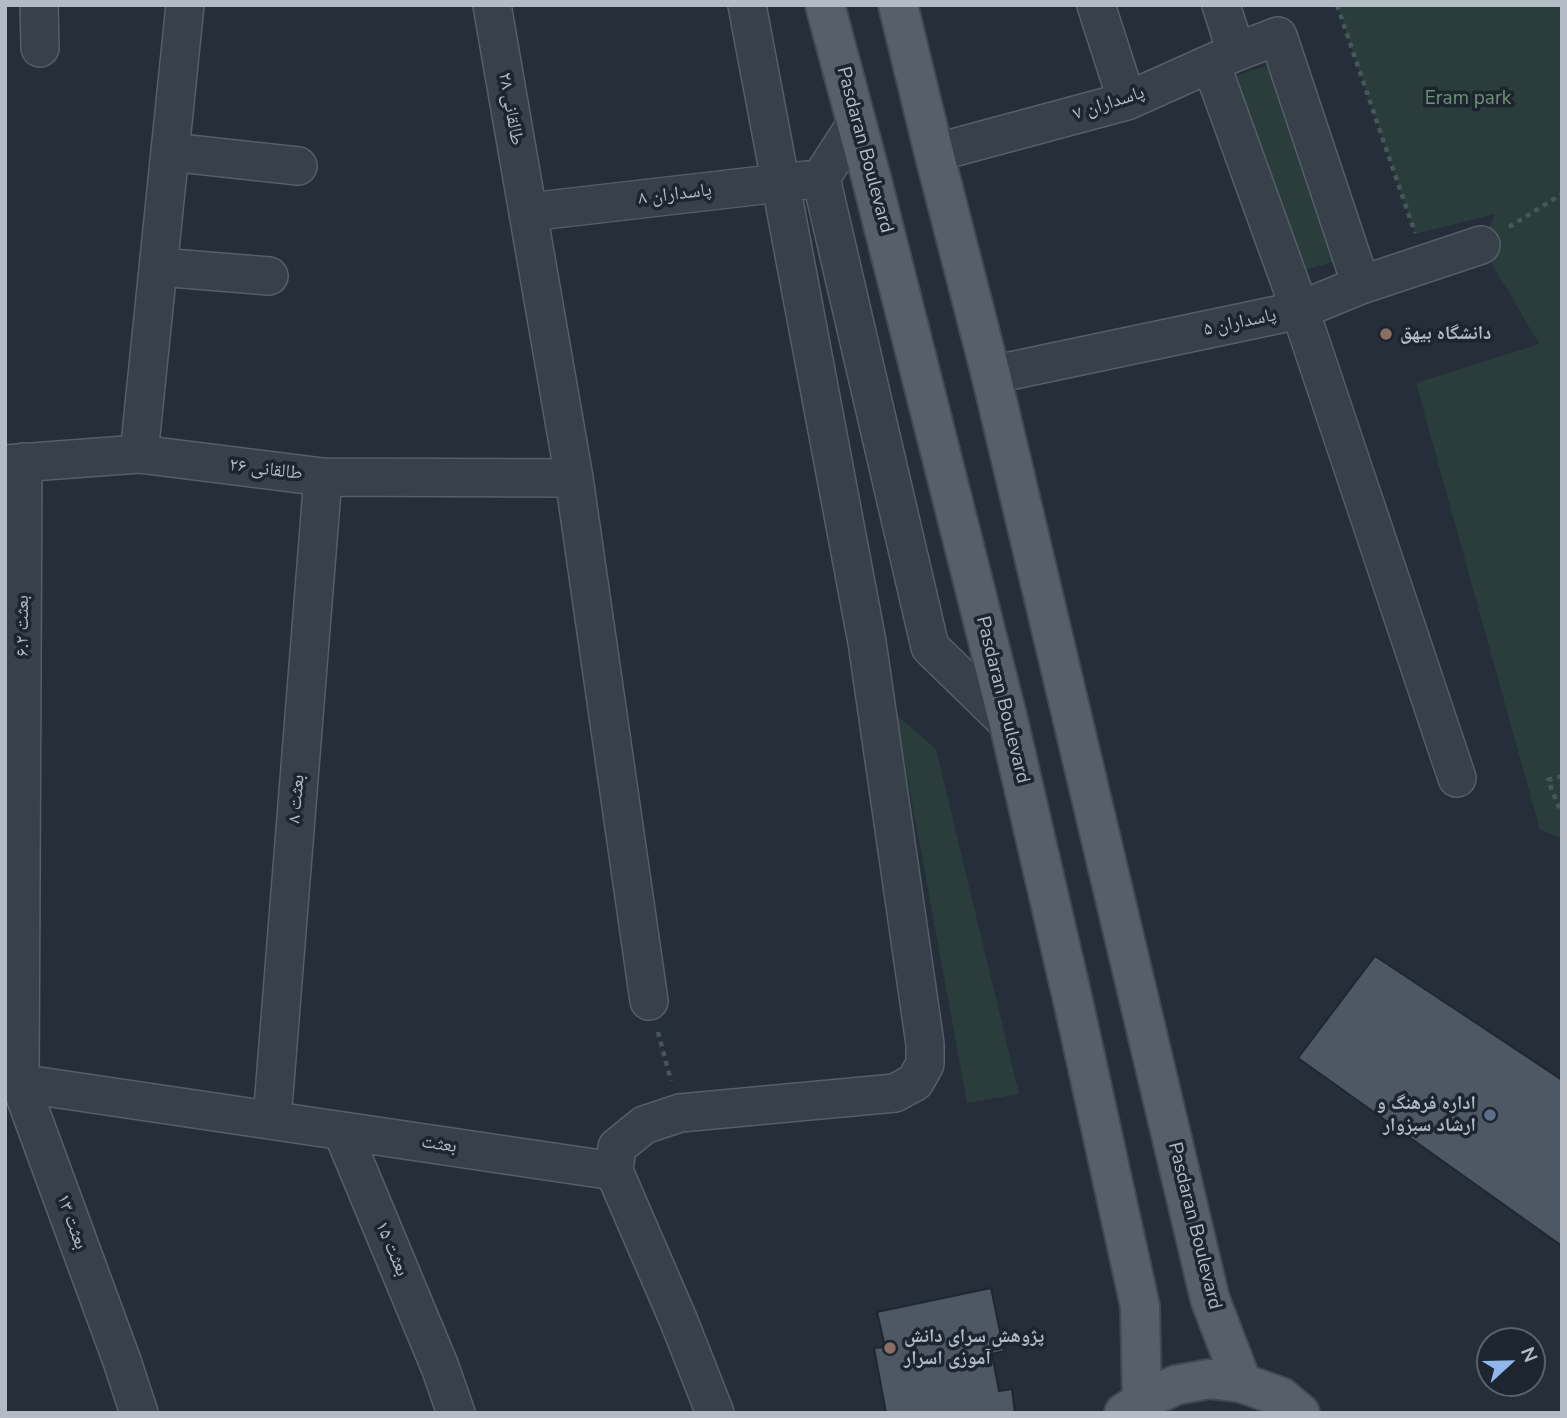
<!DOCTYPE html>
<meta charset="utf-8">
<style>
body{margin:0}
#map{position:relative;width:1567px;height:1418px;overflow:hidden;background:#252e39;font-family:"Nunito Sans",sans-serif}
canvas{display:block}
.frame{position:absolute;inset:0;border:7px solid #b4bbc5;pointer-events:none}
.north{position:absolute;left:1476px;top:1327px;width:70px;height:70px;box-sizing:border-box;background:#1d252f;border:2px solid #59616b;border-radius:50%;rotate:68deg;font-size:19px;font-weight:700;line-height:28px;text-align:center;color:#b4bbc5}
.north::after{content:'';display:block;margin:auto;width:24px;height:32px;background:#91b5ed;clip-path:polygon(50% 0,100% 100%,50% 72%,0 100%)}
</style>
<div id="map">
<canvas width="1567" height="1418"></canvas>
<div class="frame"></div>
<div class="north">N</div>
</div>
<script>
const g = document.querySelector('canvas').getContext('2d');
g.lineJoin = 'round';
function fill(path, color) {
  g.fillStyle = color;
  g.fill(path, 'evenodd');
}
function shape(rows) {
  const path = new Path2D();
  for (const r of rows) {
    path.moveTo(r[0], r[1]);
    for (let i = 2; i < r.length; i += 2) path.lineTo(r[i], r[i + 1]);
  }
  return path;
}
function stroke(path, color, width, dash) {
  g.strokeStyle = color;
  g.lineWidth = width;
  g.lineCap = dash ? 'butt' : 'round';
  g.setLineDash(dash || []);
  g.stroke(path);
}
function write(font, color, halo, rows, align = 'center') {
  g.font = font + ' "Nunito Sans","Noto Naskh Arabic",sans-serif';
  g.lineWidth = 7;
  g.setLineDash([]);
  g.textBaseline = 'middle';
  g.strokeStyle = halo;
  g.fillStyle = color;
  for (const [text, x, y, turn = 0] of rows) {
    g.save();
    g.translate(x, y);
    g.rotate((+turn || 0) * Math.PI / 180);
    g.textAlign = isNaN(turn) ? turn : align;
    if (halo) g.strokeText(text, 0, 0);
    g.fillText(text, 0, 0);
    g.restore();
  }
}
const green = shape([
 [1337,5,1562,5,1562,838,1540,830,1416,383,1539,344,1481,245,1495,214,1415,234],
 [1279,62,1344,259,1290,274,1228,78],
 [896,715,936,749,1019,1094,967,1103]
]);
const building = shape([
 [1375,956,1562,1080,1562,1246,1298,1058,1375,956],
 [991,1288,1004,1351,992,1354,999,1391,1012,1389,1015,1413,886,1413,874,1348,885,1347,877,1312,991,1288]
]);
const path = shape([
 [1337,5,1415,233],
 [1509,227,1562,194],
 [1562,776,1548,780,1560,810,1562,811],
 [658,1032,671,1081]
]);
const street = shape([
 [39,5,40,48],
 [185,5,139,454,323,477,574,478,492,5],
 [1096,5,1127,101],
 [1221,5,1236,52],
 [1211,64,1300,310,1457,778],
 [857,122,821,178,930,647,1009,724],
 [170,152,298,166],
 [934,153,1127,101,1236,52,1278,36,1361,285],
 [529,212,806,180],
 [159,267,269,276],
 [991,375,1300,310,1361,285,1481,245],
 [23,462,20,1083,122,1361,139,1413],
 [5,464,139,454],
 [574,478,649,1001],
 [5,1081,614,1171],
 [272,1120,323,477],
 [342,1131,440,1367,456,1413],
 [614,1171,617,1147,644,1125,680,1113,895,1093,915,1082,925,1064,925,1044,867,642,747,5],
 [614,1171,678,1319,715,1413]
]);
const primary = shape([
 [825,5,871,177,1009,724,1073,1001,1140,1306,1142,1401],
 [898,5,934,153,991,375,1210,1299,1242,1383],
 [1124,1413,1142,1401,1176,1385,1209,1379,1242,1383,1281,1397,1300,1413]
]);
const markers = [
 [1386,334,7,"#8d6e63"],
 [1490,1115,7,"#5c6f8a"],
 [890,1348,7,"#8d6e63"]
];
const parkNames = [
 ["Eram park",1468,99]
];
const streetNames = [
 ["پاسداران ۷",1109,104,-18],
 ["طالقانی ۲۸",510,109,80],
 ["Pasdaran Boulevard",864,150,75],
 ["پاسداران ۸",675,195,-7],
 ["پاسداران ۵",1240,323,-12],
 ["طالقانی ۲۶",266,470,7],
 ["بعثت ۶.۲",23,626,-90],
 ["Pasdaran Boulevard",1002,700,76],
 ["بعثت ۸",297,799,-85],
 ["بعثت",439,1145,8],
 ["بعثت ۱۳",71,1222,70],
 ["Pasdaran Boulevard",1194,1226,76],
 ["بعثت ۱۵",391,1249,67]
];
const poiNames = [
 ["دانشگاه بیهق",1400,334],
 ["اداره فرهنگ و",1476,1104,"right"],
 ["ارشاد سبزوار",1476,1126,"right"],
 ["پژوهش سرای دانش",904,1337],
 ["آموزی اسرار",904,1359]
];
fill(green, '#2a3c3c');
fill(building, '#4e5865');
stroke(building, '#1f2731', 2);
stroke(street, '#565e68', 40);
stroke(primary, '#414953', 42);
stroke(path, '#46575a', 4.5, [5, 5]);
stroke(street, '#38404a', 37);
stroke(primary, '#565f6a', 38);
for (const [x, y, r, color] of markers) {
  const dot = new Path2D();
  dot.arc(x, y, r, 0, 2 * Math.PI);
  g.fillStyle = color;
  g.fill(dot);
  stroke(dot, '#1d252f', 2.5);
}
write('19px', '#6d9476', '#1d252f', parkNames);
write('19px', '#b4bbc5', '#1d252f', streetNames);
write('bold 19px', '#b4bbc5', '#1d252f', poiNames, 'left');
</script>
